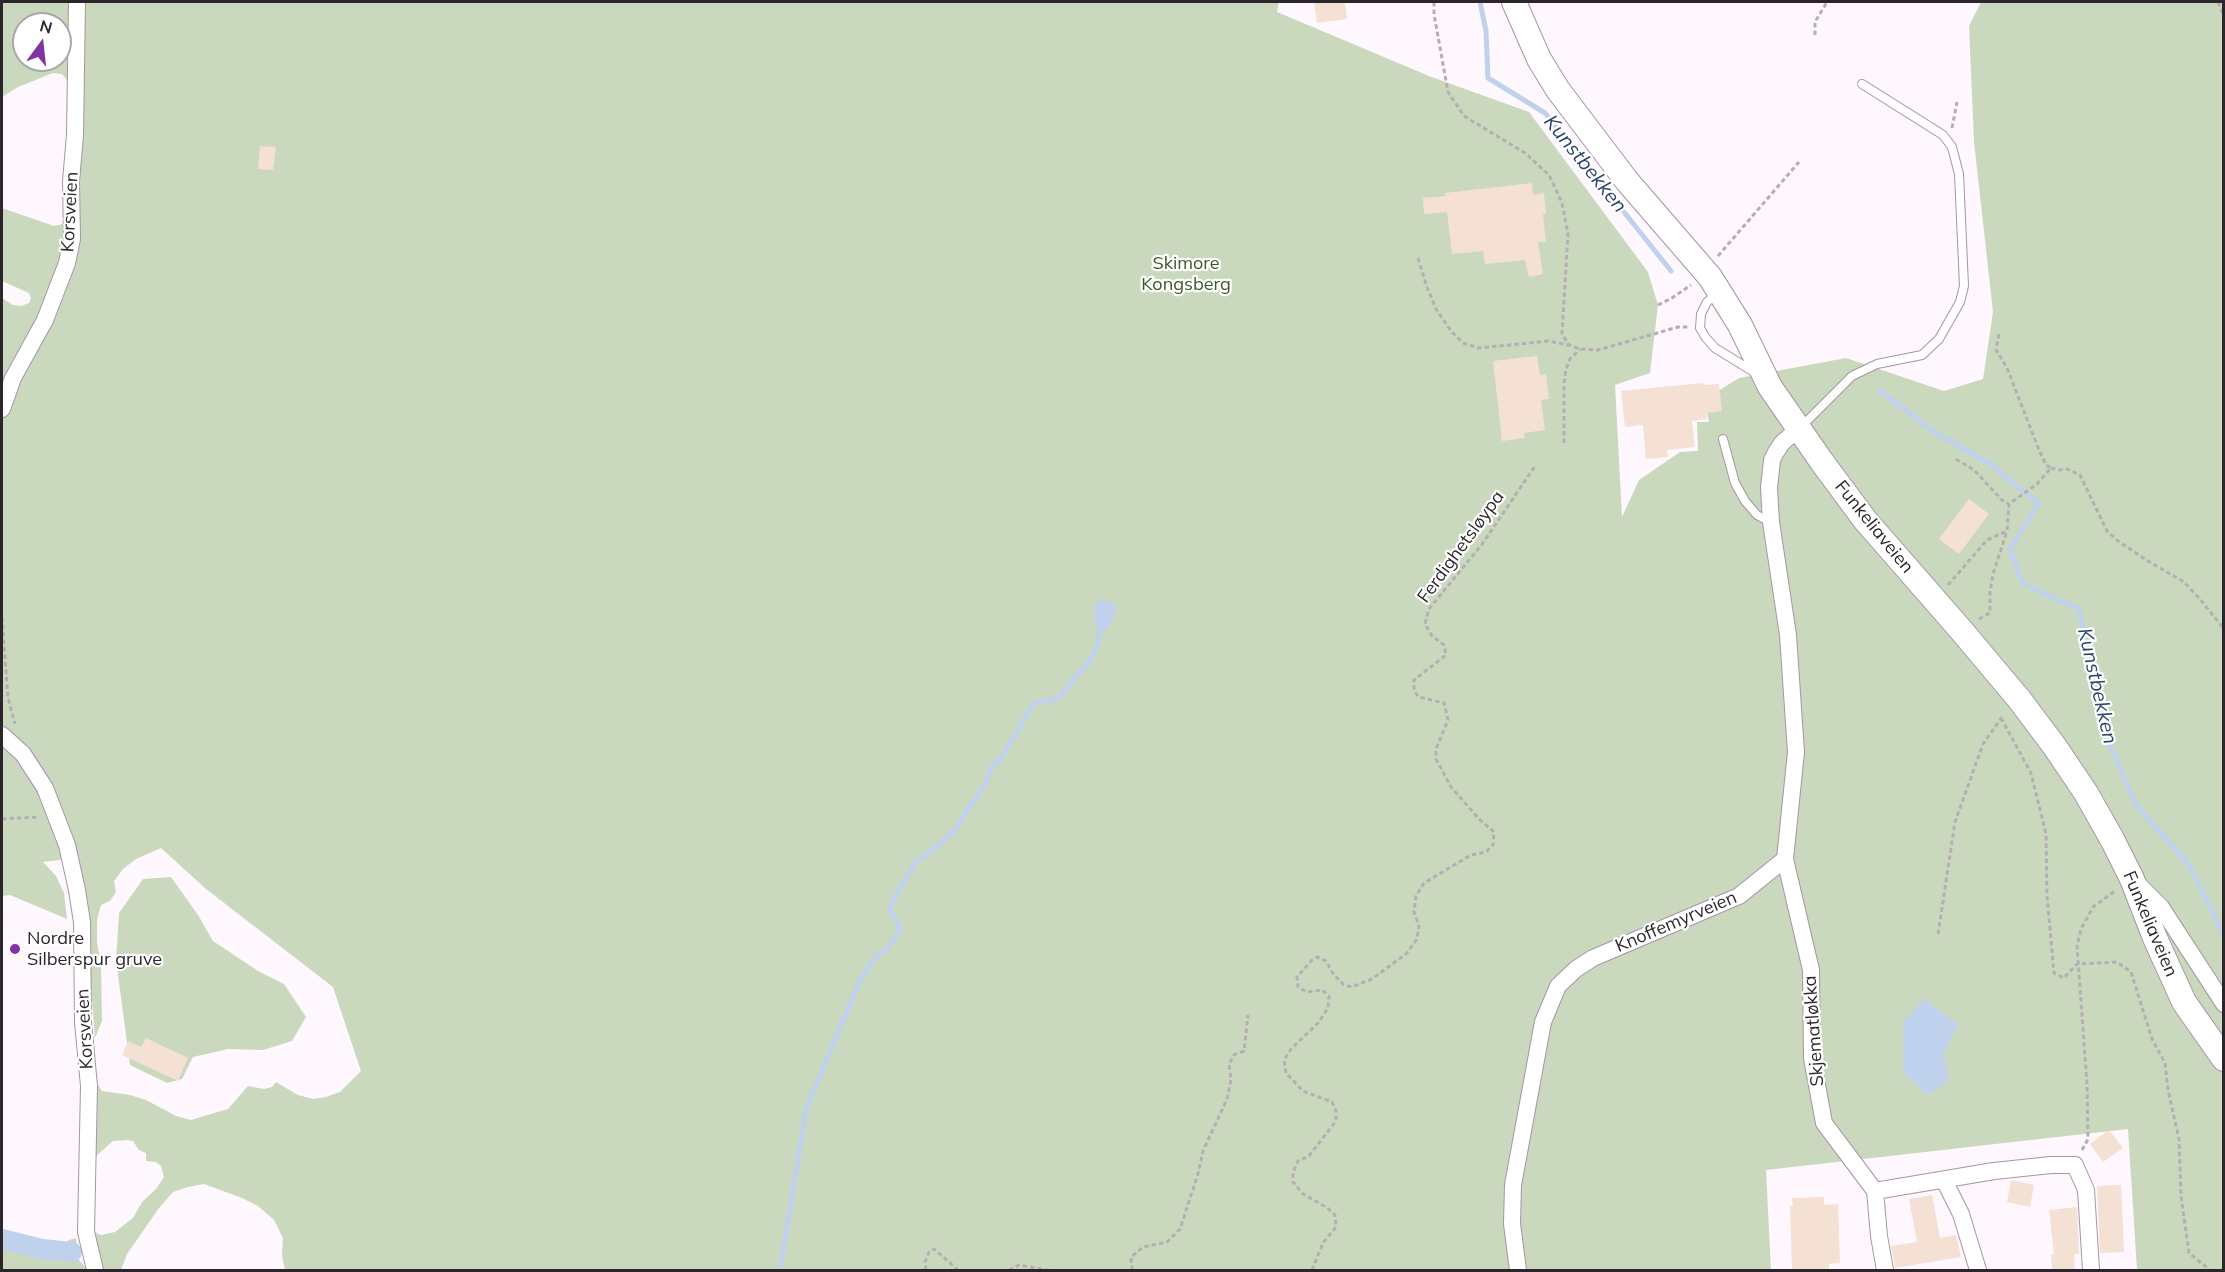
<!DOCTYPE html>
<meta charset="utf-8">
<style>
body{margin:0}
#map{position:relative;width:2225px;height:1272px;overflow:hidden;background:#fef7fd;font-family:Mulish,sans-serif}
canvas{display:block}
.frame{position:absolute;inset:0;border:3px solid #2c262c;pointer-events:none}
.north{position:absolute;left:12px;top:12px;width:60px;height:60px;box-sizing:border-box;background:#fff;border:2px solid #aba8ab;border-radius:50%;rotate:15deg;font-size:16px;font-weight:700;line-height:24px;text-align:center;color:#2c262c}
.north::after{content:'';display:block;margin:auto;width:21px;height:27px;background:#8133a3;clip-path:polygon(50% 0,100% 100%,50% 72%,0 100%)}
</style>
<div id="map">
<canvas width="2225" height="1272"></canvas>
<div class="frame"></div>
<div class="north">N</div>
</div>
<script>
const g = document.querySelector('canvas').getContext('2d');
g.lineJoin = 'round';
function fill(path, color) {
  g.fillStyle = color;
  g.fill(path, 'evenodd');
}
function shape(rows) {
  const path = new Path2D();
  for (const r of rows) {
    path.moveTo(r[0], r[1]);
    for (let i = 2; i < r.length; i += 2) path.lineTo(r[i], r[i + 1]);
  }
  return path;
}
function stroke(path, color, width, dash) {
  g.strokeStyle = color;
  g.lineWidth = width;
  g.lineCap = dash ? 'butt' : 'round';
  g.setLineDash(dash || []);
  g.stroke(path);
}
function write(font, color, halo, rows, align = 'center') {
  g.font = font + ' Mulish,sans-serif';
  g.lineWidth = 4.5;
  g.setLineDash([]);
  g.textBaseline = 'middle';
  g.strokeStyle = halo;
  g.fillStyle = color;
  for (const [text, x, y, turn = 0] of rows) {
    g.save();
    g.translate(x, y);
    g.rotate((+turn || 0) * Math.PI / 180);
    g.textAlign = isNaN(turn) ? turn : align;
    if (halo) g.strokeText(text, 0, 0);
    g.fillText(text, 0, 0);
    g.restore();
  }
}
const green = shape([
 [2,2,1279,2,1277,12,1429,76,1529,112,1648,272,1658,305,1650,373,1615,385,1622,517,1639,480,1680,452,1698,451,1697,422,1709,422,1705,404,1710,396,1739,378,1846,358,1944,391,1983,379,1993,312,1974,142,1969,26,1981,2,2223,2,2223,1270,2137,1270,2128,1129,1766,1170,1771,1270,285,1270,282,1256,283,1238,274,1220,258,1206,242,1198,204,1184,188,1187,173,1192,159,1208,127,1254,121,1270,103,1270,94,1232,101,1235,115,1232,133,1218,142,1202,156,1189,164,1177,161,1166,156,1162,146,1161,146,1153,139,1150,133,1141,127,1140,113,1141,97,1155,93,1162,96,1082,102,1091,130,1095,146,1100,176,1116,191,1120,228,1109,248,1086,264,1089,272,1087,276,1082,298,1095,313,1099,326,1097,340,1092,361,1071,333,987,206,889,161,848,136,859,123,869,114,881,116,892,110,901,101,905,97,920,97,942,101,965,102,1021,95,1038,88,949,76,858,43,862,56,876,64,893,67,919,10,895,2,896,2,298,13,305,21,306,29,303,31,298,29,293,2,281,2,208,54,226,63,224,67,217,70,91,67,80,62,74,53,73,18,87,2,97],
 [24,24,60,24,60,60,24,60],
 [1923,999,1957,1024,1944,1054],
 [171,877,198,915,213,941,258,971,284,984,306,1017,292,1041,263,1050,228,1049,193,1057,182,1079,167,1083,130,1065,116,960,119,913,143,879],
 [2,1234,14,1239,63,1246,69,1240,76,1238,77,1257,87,1270,2,1270]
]);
const water = shape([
 [1101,600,1115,604,1116,612,1111,623,1103,633,1099,633,1094,620,1095,605],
 [1924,999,1958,1024,1944,1054,1949,1081,1928,1095,1903,1072,1903,1022]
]);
const stream = shape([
 [1480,2,1486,31,1488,78,1545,113,1671,271],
 [1879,390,1934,432,1989,463,2039,504,2010,549,2023,584,2079,609,2107,739,2137,806,2189,865,2224,935],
 [780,1270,806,1109,860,980,877,955,886,950,900,930,897,920,891,913,890,906,915,863,953,833,986,782,992,767,1001,758,1034,703,1057,699,1089,662,1097,647,1099,633]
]);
const canal = shape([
 [2,1239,42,1249,72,1252]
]);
const building = shape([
 [1314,2,1345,2,1347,19,1317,23],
 [260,146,276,147,273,170,258,169],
 [1532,183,1533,195,1544,193,1546,213,1543,214,1546,242,1538,242,1543,274,1529,277,1525,260,1485,264,1483,251,1452,254,1447,212,1424,214,1423,198,1445,196,1445,193],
 [1537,356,1540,375,1546,374,1549,399,1541,400,1545,430,1524,433,1525,438,1502,441,1493,361],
 [1703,383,1703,385,1719,384,1722,411,1706,413,1707,419,1692,421,1695,447,1667,450,1668,457,1646,459,1643,425,1625,427,1621,391],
 [1969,499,1989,514,1959,554,1939,539],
 [146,1038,188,1058,178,1081,122,1055,128,1041,141,1047],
 [2109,1130,2123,1148,2103,1162,2090,1144],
 [2011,1180,2034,1185,2030,1207,2007,1202],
 [2121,1185,2124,1252,2100,1253,2097,1186],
 [1932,1195,1940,1238,1956,1235,1961,1257,1895,1268,1891,1246,1917,1242,1909,1199],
 [1824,1197,1824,1205,1838,1204,1840,1263,1829,1264,1829,1270,1792,1270,1790,1206,1793,1206,1792,1198],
 [2077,1207,2079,1254,2074,1254,2075,1270,2052,1270,2051,1254,2054,1254,2049,1210]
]);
const path = shape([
 [1434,2,1434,14,1448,92,1464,116,1525,153,1549,175,1562,203,1568,234,1562,334,1569,345,1580,349,1598,350,1678,327,1689,327],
 [2218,2,2224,16],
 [1815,35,1815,22,1827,2],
 [1952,128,1957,102],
 [1718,256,1799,162],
 [1418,258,1427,287,1436,309,1451,331,1463,343,1479,348,1548,341,1569,345],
 [1658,305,1672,298,1691,285],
 [1564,443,1564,384,1566,369,1570,359,1580,349],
 [1956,459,1974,470,2002,500,2009,504],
 [2051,468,2059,470,2067,469,2080,475,2107,531,2118,541,2148,561,2184,582,2200,599,2224,629],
 [1948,585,1987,540,2007,531,2009,504,2037,484,2051,468,2046,465,2039,450,2007,368,1996,350,1999,333],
 [2,617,8,698,15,724],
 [1979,619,1990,613,1990,591,1993,574,2007,531],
 [2001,718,2031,773,2046,834,2047,896,2054,973,2064,978,2077,964,2117,962,2131,972,2152,1039,2165,1063,2168,1090,2179,1139,2181,1196,2189,1253,2210,1270],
 [2,819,39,817],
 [1938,934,1955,822,1983,744,2002,717],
 [2082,1150,2088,1139,2087,1084,2077,946,2081,929,2093,907,2115,891],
 [926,1270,925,1262,929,1252,934,1249,958,1270],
 [1009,1270,1019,1265,1048,1270],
 [1132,1270,1131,1257,1143,1247,1167,1242,1180,1229,1198,1174,1203,1151,1227,1099,1231,1080,1229,1064,1234,1055,1244,1051,1248,1015],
 [1312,1270,1323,1243,1336,1227,1335,1215,1326,1207,1303,1194,1293,1182,1293,1172,1298,1161,1309,1156,1336,1121,1336,1111,1332,1102,1303,1091,1286,1073,1284,1060,1291,1049,1318,1023,1328,1008,1329,996,1322,990,1307,992,1298,987,1297,977,1312,960,1318,957,1326,961,1334,975,1344,985,1352,987,1372,979,1406,954,1417,939,1419,926,1414,912,1416,896,1424,883,1471,855,1486,852,1493,845,1494,832,1479,819,1451,787,1436,759,1436,749,1448,720,1444,703,1419,697,1414,691,1414,680,1446,655,1444,645,1432,636,1425,624,1429,609,1483,543,1535,466]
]);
const lane = shape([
 [1718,293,1707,302,1701,314,1700,328,1706,338,1715,348,1754,372],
 [1801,427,1852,376,1877,364,1922,355,1939,339,1960,302,1964,286,1959,174,1952,147,1943,135,1862,84],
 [1723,439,1735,483,1745,501,1757,515,1771,522]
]);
const street = shape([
 [2,409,13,378,45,320,67,263,72,239,71,181,75,135,77,2],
 [1798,429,1782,443,1776,452,1772,460,1769,488,1771,522,1788,635,1796,752,1785,859,1811,970,1812,1058,1824,1123,1875,1191],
 [2,735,23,754,45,788,67,845,77,890,82,922,83,1022,89,1086,86,1232,95,1270],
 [2137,883,2161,907,2224,1004],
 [1944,1180,1961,1214,1978,1270],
 [1875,1191,1994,1171,2051,1165,2075,1165,2086,1190,2091,1270],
 [1875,1191,1879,1236,1885,1270],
 [1518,1270,1512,1224,1513,1185,1543,1022,1558,986,1576,969,1593,958,1739,896,1785,859]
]);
const secondary = shape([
 [1514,2,1539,59,1558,90,1627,181,1710,277,1740,325,1770,387,1822,462,1865,520,1961,630,2019,699,2055,747,2086,793,2113,841,2132,879,2155,938,2184,1002,2224,1059]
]);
const markers = [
 [15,949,6,"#8133a3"]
];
const streetNames = [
 ["Korsveien",70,212,-87],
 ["Funkeliaveien",1874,527,51],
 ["Ferdighetsløypa",1461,547,-54],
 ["Knoffemyrveien",1676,922,-23],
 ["Funkeliaveien",2150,924,67],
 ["Korsveien",85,1029,-93],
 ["Skjematløkka",1814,1031,-94]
];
const parkNames = [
 ["Skimore",1186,264],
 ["Kongsberg",1186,285]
];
const poiNames = [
 ["Nordre",27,939],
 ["Silberspur gruve",27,960]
];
const waterNames = [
 ["Kunstbekken",1585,164,51],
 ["Kunstbekken",2097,686,77]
];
fill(green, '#cad9bd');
fill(water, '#bfd1ec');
stroke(stream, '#bfd1ec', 5);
stroke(canal, '#bfd1ec', 20);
fill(building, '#f5e0d4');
stroke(lane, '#a695a4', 10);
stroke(street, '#a695a4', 18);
stroke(secondary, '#a695a4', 26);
stroke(path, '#b5afb5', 3, [4.5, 3]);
stroke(lane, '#fff', 8);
stroke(street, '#fff', 16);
stroke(secondary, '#fff', 24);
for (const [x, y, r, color] of markers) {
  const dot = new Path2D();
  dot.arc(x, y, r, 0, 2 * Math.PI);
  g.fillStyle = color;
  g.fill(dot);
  stroke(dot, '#fff', 2);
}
write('18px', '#2c262c', '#fff', streetNames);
write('18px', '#415629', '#fff', parkNames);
write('18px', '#2c262c', '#fff', poiNames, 'left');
write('italic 20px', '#2a446a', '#fff', waterNames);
</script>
